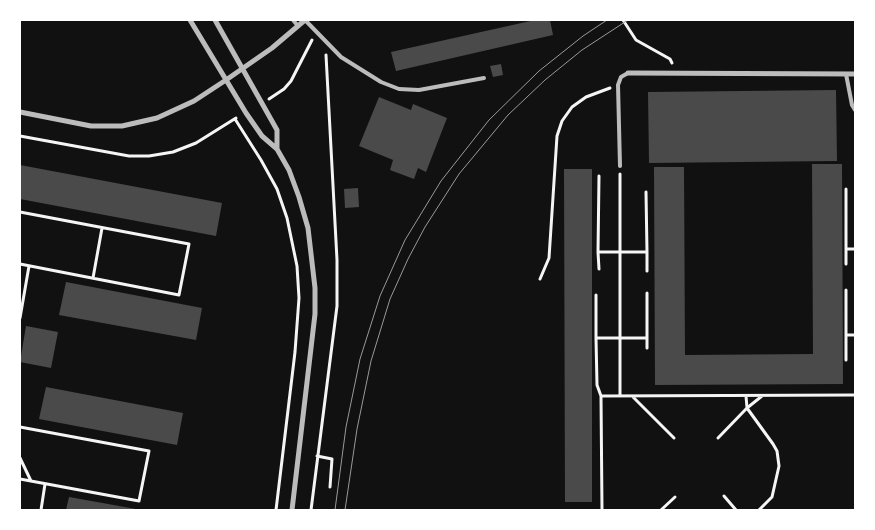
<!DOCTYPE html>
<style>
body{margin:0}
#map{position:relative;width:875px;height:530px;overflow:hidden;background:#111;font-family:"Source Sans 3",sans-serif}
canvas{display:block}
.frame{position:absolute;inset:0;border:21px solid #fff;pointer-events:none}
</style>
<div id="map">
<canvas width="875" height="530"></canvas>
<div class="frame"></div>
</div>
<script>
const g = document.querySelector('canvas').getContext('2d');
g.lineJoin = 'round';
function fill(path, color) {
  g.fillStyle = color;
  g.fill(path, 'evenodd');
}
function shape(rows) {
  const path = new Path2D();
  for (const r of rows) {
    path.moveTo(r[0], r[1]);
    for (let i = 2; i < r.length; i += 2) path.lineTo(r[i], r[i + 1]);
  }
  return path;
}
function stroke(path, color, width, dash) {
  g.strokeStyle = color;
  g.lineWidth = width;
  g.lineCap = dash ? 'butt' : 'round';
  g.setLineDash(dash || []);
  g.stroke(path);
}
const building = shape([
 [535,20,550,20,553,35,396,71,391,52],
 [501,64,503,75,493,77,490,66],
 [836,90,837,161,649,163,648,92],
 [379,97,411,110,413,104,447,118,426,172,418,168,414,179,390,170,393,160,359,146],
 [812,164,842,164,843,384,655,385,654,167,684,167,685,355,813,354],
 [20,165,222,203,216,236,20,199],
 [564,169,592,169,592,502,565,502],
 [358,188,359,207,345,208,344,189],
 [66,282,202,308,196,340,59,315],
 [26,326,58,332,51,368,20,362],
 [46,387,183,413,177,445,39,419],
 [69,497,136,509,136,510,66,510]
]);
const path = shape([
 [623,20,636,40,670,59,672,63],
 [269,99,284,89,291,81,312,40],
 [235,119,261,160,277,189,287,218,297,266,299,298,295,352,276,510],
 [20,136,129,156,149,156,173,152,196,143,236,118],
 [620,174,620,396],
 [599,176,598,252,647,252,646,192],
 [846,189,846,249,855,249],
 [20,212,189,244,179,295,20,264],
 [846,249,846,264],
 [598,252,599,269],
 [647,252,647,271],
 [93,278,102,228],
 [540,279,549,258,557,136,562,121,572,107,586,97,610,88],
 [846,290,846,335,855,335],
 [596,295,596,338,647,338,647,293],
 [20,318,29,266],
 [846,335,846,360],
 [596,338,597,385,601,396],
 [647,338,647,348],
 [746,396,747,408,773,444,777,451,779,466,772,497,759,510],
 [633,397,674,438],
 [20,427,149,451,139,501,20,479],
 [718,438,747,408,762,396],
 [317,456,332,459,330,487],
 [20,458,31,481],
 [724,496,736,510],
 [41,510,45,484],
 [311,510,337,306,337,260,326,55],
 [602,510,601,396,855,395],
 [661,510,675,497]
]);
const service = shape([
 [293,20,298,26],
 [305,20,341,57,381,82,399,89,419,90,484,78],
 [846,74,852,105,855,110],
 [620,166,618,85,621,77,628,73]
]);
const minor = shape([
 [190,20,246,113,262,136,277,149,289,170,299,197,308,228,315,288,315,314,292,510],
 [215,20,277,130,277,149],
 [628,73,855,74],
 [20,112,91,126,122,126,157,118,194,101,226,80,272,48,305,20]
]);
const tram = shape([
 [335,510,346,427,360,359,380,296,405,240,441,181,489,120,539,71,583,36,607,20],
 [345,510,357,429,371,361,390,299,408,259,425,227,459,174,508,115,545,80,582,50,628,20]
]);
fill(building, '#4a4a4a');
stroke(path, '#f5f5f5', 3);
stroke(service, '#bcbcbc', 4);
stroke(minor, '#bcbcbc', 5);
stroke(tram, '#9a9a9a', 1);
</script>
